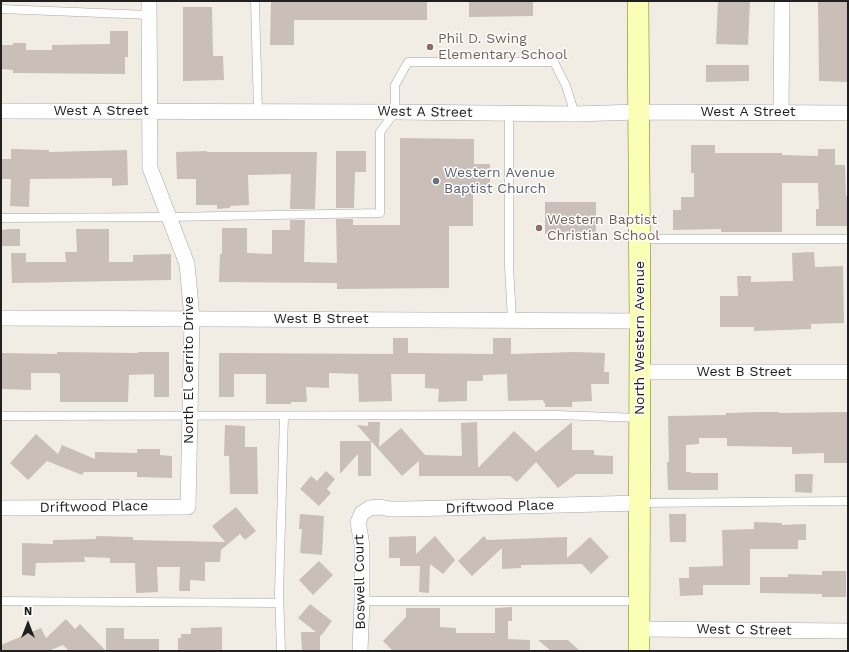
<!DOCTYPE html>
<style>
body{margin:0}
#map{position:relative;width:849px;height:652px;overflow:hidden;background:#f1ede5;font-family:"Work Sans",sans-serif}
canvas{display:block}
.frame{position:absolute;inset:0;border:2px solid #202020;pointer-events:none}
.north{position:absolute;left:8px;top:604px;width:40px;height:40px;-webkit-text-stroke:3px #fff;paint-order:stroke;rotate:0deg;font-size:11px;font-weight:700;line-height:16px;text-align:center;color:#202020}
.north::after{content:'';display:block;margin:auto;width:14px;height:18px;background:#202020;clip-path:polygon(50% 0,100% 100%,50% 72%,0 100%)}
</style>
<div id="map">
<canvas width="849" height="652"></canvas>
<div class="frame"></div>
<div class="north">N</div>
</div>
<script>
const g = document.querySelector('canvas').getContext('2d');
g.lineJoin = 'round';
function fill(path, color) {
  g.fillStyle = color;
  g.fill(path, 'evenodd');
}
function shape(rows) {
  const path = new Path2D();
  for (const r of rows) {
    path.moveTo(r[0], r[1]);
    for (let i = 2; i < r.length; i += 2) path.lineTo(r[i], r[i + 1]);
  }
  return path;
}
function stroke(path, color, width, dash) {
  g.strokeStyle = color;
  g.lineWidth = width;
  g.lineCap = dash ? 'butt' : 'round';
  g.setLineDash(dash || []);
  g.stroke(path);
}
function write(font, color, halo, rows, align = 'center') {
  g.font = font + ' "Work Sans",sans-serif';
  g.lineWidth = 3;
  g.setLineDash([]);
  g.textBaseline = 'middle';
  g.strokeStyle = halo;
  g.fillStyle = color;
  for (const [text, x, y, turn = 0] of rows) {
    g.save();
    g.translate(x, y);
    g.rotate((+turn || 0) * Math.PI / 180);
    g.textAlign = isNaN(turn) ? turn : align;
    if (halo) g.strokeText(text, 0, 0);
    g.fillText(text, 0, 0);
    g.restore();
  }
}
const building = shape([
 [271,1,427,1,427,20,294,20,294,45,270,45],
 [469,1,533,1,533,16,469,17],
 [718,1,750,1,748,45,716,44],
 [818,1,848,1,848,32,847,32,848,82,819,81],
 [183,7,212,7,213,56,223,56,224,80,183,81],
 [110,31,128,31,128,57,125,57,125,74,13,73,13,70,1,69,1,45,13,45,13,43,26,43,26,50,52,50,52,45,110,44],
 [706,65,749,65,749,81,706,82],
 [400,138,474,139,474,164,490,164,490,194,473,194,473,226,449,226,449,288,337,289,337,283,219,282,220,254,222,254,222,228,247,228,247,253,272,254,272,230,290,230,290,220,305,220,304,262,337,263,336,219,353,219,353,225,400,225],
 [691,145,715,145,715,153,782,153,782,155,818,156,818,149,835,149,835,165,845,165,846,196,848,196,848,226,816,226,816,209,819,209,818,183,782,183,782,232,721,232,721,229,673,230,673,210,681,210,681,197,694,197,694,173,691,173],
 [11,149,49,150,49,152,127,150,128,185,112,186,112,178,30,179,29,207,10,206,11,179,1,179,1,159,11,159],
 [207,151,207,152,317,152,315,209,290,209,291,174,248,175,249,205,230,206,230,208,217,209,217,205,196,205,196,179,177,179,176,152],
 [336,151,366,151,366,172,355,172,354,208,336,208],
 [545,202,596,202,596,234,545,234],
 [9,229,20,229,20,246,1,246,1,230],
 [76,229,109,229,109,262,133,262,133,255,171,254,171,280,12,283,11,253,26,253,26,262,66,262,65,252,77,252],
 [814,252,815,267,843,266,844,323,811,324,811,329,783,330,754,331,754,327,720,327,720,296,738,296,737,276,751,276,751,282,793,281,792,253],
 [393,338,408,338,408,353,493,354,493,338,511,338,511,354,574,352,605,353,604,372,609,372,609,384,591,384,592,401,572,402,572,407,545,407,545,403,544,403,543,400,508,401,507,374,483,375,483,381,467,381,467,401,438,402,439,389,425,388,425,374,391,374,392,401,359,402,358,374,329,373,329,388,306,387,307,402,291,402,291,404,266,404,266,374,234,374,234,397,219,397,219,353,393,354],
 [57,352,138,353,138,352,169,352,169,397,154,397,154,374,129,375,128,402,60,402,60,374,57,373,31,373,31,390,1,389,1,353,57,354],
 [761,412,779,412,779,413,847,412,847,463,824,463,824,453,792,454,792,447,727,446,727,438,699,438,699,444,686,445,686,472,691,472,691,473,718,473,718,490,668,490,667,462,669,462,668,416,726,415,726,413],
 [368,422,380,422,379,447,401,428,425,455,462,456,461,423,477,422,478,468,514,431,536,452,572,422,572,450,594,450,594,455,613,456,613,474,576,474,558,488,536,462,517,482,510,476,419,476,419,461,402,476,371,441,371,476,358,476,358,454,340,474,340,441,371,441,357,425,368,426],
 [225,425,245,426,245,447,257,447,258,494,230,494,229,456,224,456],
 [36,434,58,454,62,445,95,459,95,452,137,453,137,449,160,449,160,455,172,456,172,478,137,477,137,472,84,472,82,475,47,461,28,480,10,463],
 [326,471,335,479,327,489,331,493,319,506,300,489,311,476,317,481],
 [795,474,813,474,812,493,795,492],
 [236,507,256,531,245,540,240,534,221,550,220,562,205,562,205,581,190,580,190,591,179,591,180,567,157,567,158,592,136,593,135,563,110,563,110,558,84,557,85,562,36,563,35,576,22,575,22,543,53,544,53,540,96,539,96,536,133,537,133,540,225,542,212,526],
 [300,514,324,516,322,555,300,553,302,529,299,529],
 [669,514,686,514,686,542,670,542],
 [754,522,782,523,782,525,806,524,806,540,798,540,798,549,750,549,750,585,703,585,703,595,680,596,679,578,689,578,689,567,723,566,722,530,754,529],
 [416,536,416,554,435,536,455,560,443,574,430,564,429,593,419,592,420,566,400,566,400,558,389,558,389,537],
 [484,536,487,540,567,537,567,558,590,537,609,557,591,574,582,564,521,565,521,568,502,569,502,548,472,576,458,561],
 [319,561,333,575,313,595,299,580],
 [822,571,846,571,846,597,822,597,822,594,760,593,760,577,788,577,788,574,822,575],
 [310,604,332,621,321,636,320,635,320,651,302,651,301,632,316,632,298,618],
 [512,607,512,621,508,621,508,639,530,640,530,650,489,651,393,651,383,641,406,617,406,608,440,608,440,627,456,628,456,633,495,633,495,608],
 [66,619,75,629,80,624,106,651,69,651,63,645,51,650,51,651,1,651,1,645,41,628,46,638],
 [222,627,222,651,178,651,178,638,181,638,181,634,191,634,191,628],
 [106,628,124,628,124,639,159,639,159,651,106,651],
 [538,640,568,640,580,651,551,651]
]);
const lane = shape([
 [255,1,258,111],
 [1,9,150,15],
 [509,113,509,266,512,320],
 [1,218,169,217,380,213,380,132,395,112,395,85,408,62,554,62,566,86,575,114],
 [640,239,848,239],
 [1,416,557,415,640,418],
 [640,503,848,501],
 [1,601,279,603],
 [362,601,639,601],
 [281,651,279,593,284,416]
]);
const street = shape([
 [1,111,395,112,575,114,638,112,848,113],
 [781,112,782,1],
 [1,318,640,321],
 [640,372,848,372],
 [1,508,188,507,192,318,187,264,150,168,149,1],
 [639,629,848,631],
 [360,651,362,601,362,545,358,522,362,513,370,508,380,507,390,509,406,509,640,503]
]);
const secondary = shape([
 [638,1,640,321,639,651]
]);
const markers = [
 [430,47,4,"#8d6e63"],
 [436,181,4,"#6b7280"],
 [539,228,4,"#8d6e63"]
];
const educationNames = [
 ["Phil D. Swing",438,39],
 ["Elementary School",438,55],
 ["Western Baptist",547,220],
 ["Christian School",547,236]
];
const streetNames = [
 ["West A Street",101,111],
 ["West A Street",425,112,1],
 ["West A Street",748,112],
 ["West B Street",321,319],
 ["North Western Avenue",640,338,-90],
 ["North El Cerrito Drive",189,370,-90],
 ["West B Street",744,372],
 ["Driftwood Place",94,507,-1],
 ["Driftwood Place",500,507,-2],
 ["Boswell Court",360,582,-91],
 ["West C Street",744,630,1]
];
const worshipNames = [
 ["Western Avenue",444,173],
 ["Baptist Church",444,189]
];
fill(building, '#cabfb8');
stroke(lane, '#a7a7a7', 9);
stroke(street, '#a7a7a7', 16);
stroke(secondary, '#707d00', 22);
stroke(lane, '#fff', 8);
stroke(street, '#fff', 15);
stroke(secondary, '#fbffb5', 21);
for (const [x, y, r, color] of markers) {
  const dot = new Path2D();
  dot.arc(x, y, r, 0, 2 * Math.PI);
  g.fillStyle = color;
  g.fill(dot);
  stroke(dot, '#fff', 1.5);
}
write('14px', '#785e54', '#fff', educationNames, 'left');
write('14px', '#202020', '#fff', streetNames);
write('14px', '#5b616d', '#fff', worshipNames, 'left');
</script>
